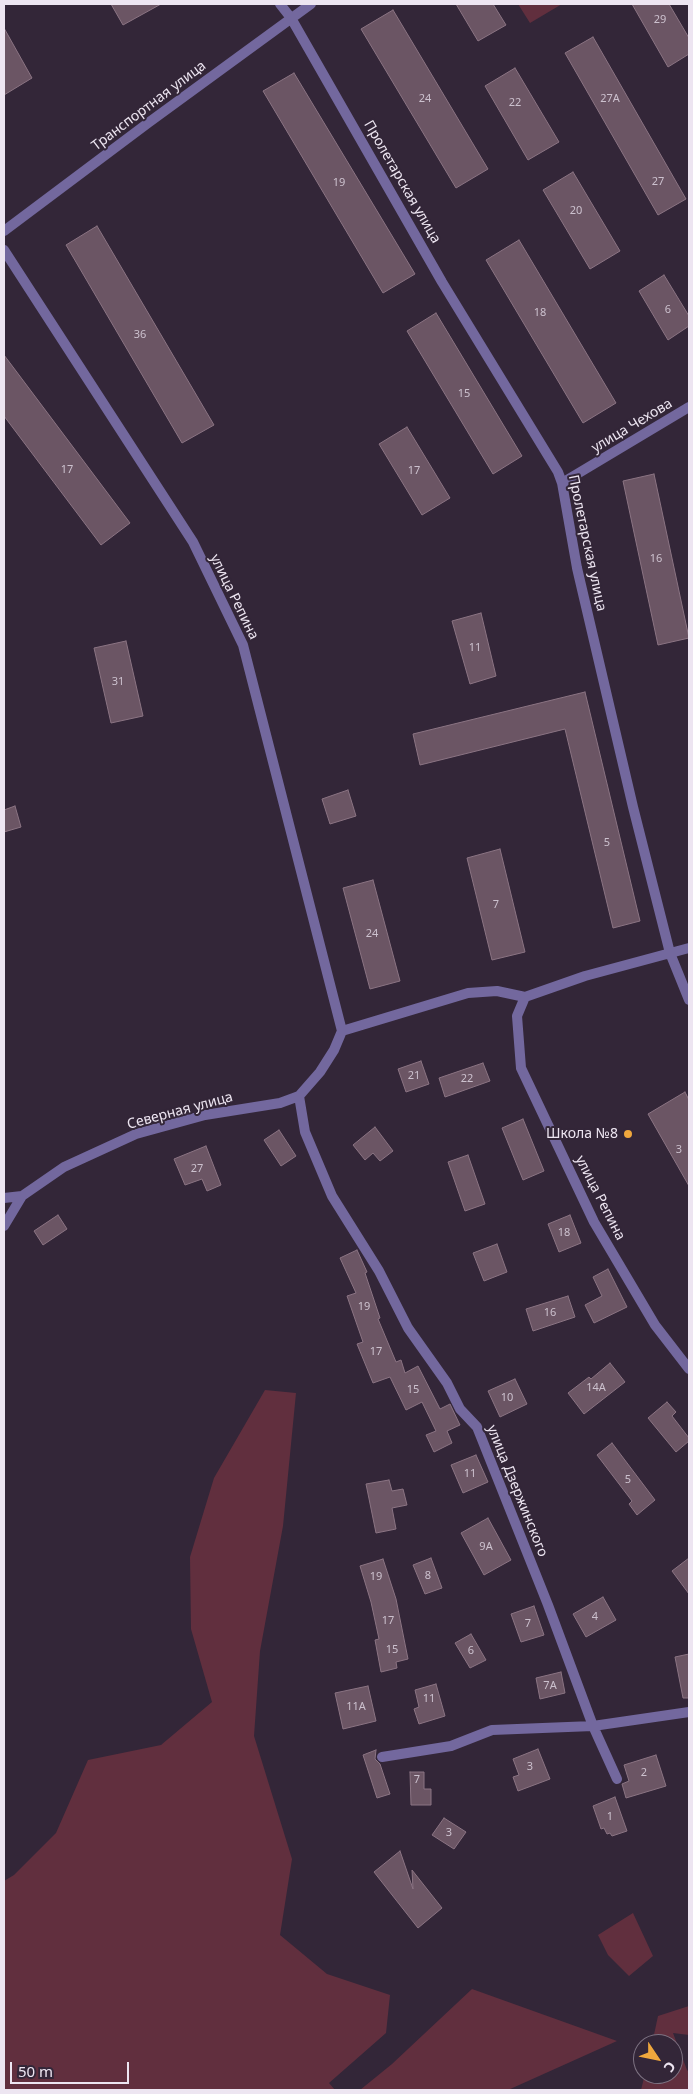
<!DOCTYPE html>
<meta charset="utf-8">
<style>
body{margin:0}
#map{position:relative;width:693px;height:2094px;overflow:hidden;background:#332638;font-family:"Noto Sans",sans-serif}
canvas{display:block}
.frame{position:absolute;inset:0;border:5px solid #ede5f1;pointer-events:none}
.north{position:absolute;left:633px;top:2034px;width:50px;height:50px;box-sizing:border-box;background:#332638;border:1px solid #7d7282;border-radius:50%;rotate:124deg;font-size:14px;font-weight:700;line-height:20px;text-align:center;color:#ede5f1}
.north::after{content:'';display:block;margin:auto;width:18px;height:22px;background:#efa73d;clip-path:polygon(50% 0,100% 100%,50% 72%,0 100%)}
.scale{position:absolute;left:10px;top:2062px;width:119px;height:22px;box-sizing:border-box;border:2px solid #ede5f1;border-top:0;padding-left:6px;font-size:15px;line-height:18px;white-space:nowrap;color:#ede5f1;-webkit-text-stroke:4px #332638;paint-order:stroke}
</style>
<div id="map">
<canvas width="693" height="2094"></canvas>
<div class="frame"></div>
<div class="north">С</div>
<div class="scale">50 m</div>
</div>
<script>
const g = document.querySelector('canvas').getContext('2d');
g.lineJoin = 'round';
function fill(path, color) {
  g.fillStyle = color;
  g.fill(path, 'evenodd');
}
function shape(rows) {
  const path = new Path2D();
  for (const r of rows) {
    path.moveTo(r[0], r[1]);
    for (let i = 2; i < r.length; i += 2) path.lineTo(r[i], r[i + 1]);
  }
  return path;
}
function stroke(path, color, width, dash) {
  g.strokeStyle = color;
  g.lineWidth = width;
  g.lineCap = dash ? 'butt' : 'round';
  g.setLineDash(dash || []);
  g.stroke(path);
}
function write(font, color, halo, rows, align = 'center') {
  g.font = font + ' "Noto Sans",sans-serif';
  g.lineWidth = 4;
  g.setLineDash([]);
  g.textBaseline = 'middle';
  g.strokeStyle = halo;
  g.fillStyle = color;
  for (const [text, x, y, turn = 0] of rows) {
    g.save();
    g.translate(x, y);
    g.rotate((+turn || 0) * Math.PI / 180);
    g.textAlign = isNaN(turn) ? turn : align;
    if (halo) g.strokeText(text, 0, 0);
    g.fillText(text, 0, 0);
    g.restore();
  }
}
const green = shape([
 [518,4,562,4,530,23],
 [265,1390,296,1393,283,1526,260,1651,254,1736,292,1859,280,1935,327,1974,390,1995,386,2033,329,2083,335,2090,4,2090,4,1881,14,1875,56,1833,88,1760,161,1745,212,1702,191,1629,190,1557,214,1478],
 [633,1913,653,1956,629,1976,608,1955,598,1935],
 [472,1989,617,2041,508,2090,360,2090,392,2064],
 [689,2006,689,2035,673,2033,687,2070,689,2072,689,2090,641,2090,645,2074,673,2074,673,2044,652,2044,658,2016]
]);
const building = shape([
 [111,4,161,4,123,25,111,4],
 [456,4,493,4,506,25,478,41,456,4],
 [632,4,669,4,689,38,689,54,668,67,632,4],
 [393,10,488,169,456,188,361,29,393,10],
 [4,28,32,78,4,95,4,28],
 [593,37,686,199,658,215,565,53,593,37],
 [515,68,559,142,528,160,485,86,515,68],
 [294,73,415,274,383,293,263,91,294,73],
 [573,172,620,251,590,269,543,190,573,172],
 [97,226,214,425,182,443,66,245,97,226],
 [519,240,616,403,583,423,486,260,519,240],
 [664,275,689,316,689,326,668,340,639,291,664,275],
 [436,313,522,456,493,474,407,331,436,313],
 [4,355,130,523,101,545,4,416,4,355],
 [407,427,450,498,422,515,379,444,407,427],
 [654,474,689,638,658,645,623,481,654,474],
 [481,613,496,676,470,684,452,621,481,613],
 [126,641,143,716,111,723,94,648,126,641],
 [585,692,640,921,613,928,565,729,420,765,413,734,585,692],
 [348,790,356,816,330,824,322,799,348,790],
 [15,806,21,827,4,832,4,810,15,806],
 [500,849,525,952,492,960,467,858,500,849],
 [373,880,400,981,370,989,343,888,373,880],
 [421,1061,429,1084,406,1092,398,1069,421,1061],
 [483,1063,490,1081,445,1097,439,1078,483,1063],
 [685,1092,689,1100,689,1186,648,1114,685,1092],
 [523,1119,544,1171,523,1180,502,1128,523,1119],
 [375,1127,393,1151,380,1161,373,1153,365,1160,353,1145,375,1127],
 [279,1130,296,1156,281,1166,264,1140,279,1130],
 [206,1146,221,1185,207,1191,202,1179,185,1185,174,1159,206,1146],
 [468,1155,485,1204,465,1211,448,1162,468,1155],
 [58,1215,67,1229,43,1245,34,1231,58,1215],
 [570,1215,581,1243,559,1252,548,1224,570,1215],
 [497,1244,507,1272,484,1281,473,1253,497,1244],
 [357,1250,367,1272,365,1273,380,1318,378,1319,396,1362,401,1360,405,1373,418,1366,440,1409,450,1404,460,1425,447,1431,452,1443,434,1452,426,1435,436,1431,422,1402,406,1410,390,1377,373,1383,357,1344,363,1342,347,1296,356,1293,340,1258,357,1250],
 [608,1269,627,1307,594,1323,585,1305,602,1296,593,1277,608,1269],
 [568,1296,575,1317,533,1331,526,1309,568,1296],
 [610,1363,625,1382,584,1414,568,1393,589,1377,591,1379,610,1363],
 [515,1379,527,1404,500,1417,488,1391,515,1379],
 [667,1402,676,1412,672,1416,689,1438,689,1441,676,1452,648,1418,667,1402],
 [612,1443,655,1500,637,1515,629,1504,632,1501,597,1455,612,1443],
 [476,1455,488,1482,463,1493,451,1465,476,1455],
 [389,1480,392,1491,403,1489,407,1505,392,1508,396,1529,376,1533,366,1484,389,1480],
 [488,1518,511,1560,484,1575,461,1533,488,1518],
 [431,1558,442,1588,425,1594,413,1565,431,1558],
 [689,1558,689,1594,672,1571,689,1558],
 [383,1559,396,1599,408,1659,396,1662,397,1668,381,1672,375,1640,379,1639,371,1602,360,1566,383,1559],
 [603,1597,616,1620,586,1637,573,1614,603,1597],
 [534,1606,544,1635,521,1642,511,1614,534,1606],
 [471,1634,486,1660,470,1668,455,1643,471,1634],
 [689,1654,689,1698,683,1698,675,1657,689,1654],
 [561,1672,565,1693,540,1699,536,1678,561,1672],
 [436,1684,445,1716,419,1724,414,1709,419,1707,415,1690,436,1684],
 [368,1686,376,1721,343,1729,335,1693,368,1686],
 [538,1749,550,1779,518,1791,513,1777,519,1775,513,1759,538,1749],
 [376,1750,375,1759,380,1764,390,1794,377,1798,363,1755,376,1750],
 [656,1755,666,1786,626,1798,622,1784,629,1781,624,1765,656,1755],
 [410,1772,424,1772,424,1789,431,1789,431,1805,411,1805,410,1772],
 [615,1797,627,1831,612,1836,610,1833,607,1834,604,1828,601,1829,593,1806,615,1797],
 [444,1818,466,1832,454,1849,432,1835,444,1818],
 [400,1851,413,1889,412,1870,442,1908,418,1928,374,1872,400,1851]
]);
const minor = shape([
 [280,4,291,18,442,282,558,472,562,483,577,568,633,807,670,953,689,1000],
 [4,231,148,123,311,4],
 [4,250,193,542,243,645,342,1031],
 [562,483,689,407],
 [525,997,517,1016,521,1068,594,1222,655,1325,689,1369],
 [342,1031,468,993,497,991,525,997,585,976,689,948],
 [299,1096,305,1132,332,1196,379,1271,408,1328,447,1383,460,1409,477,1427,548,1605,593,1726,617,1779],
 [4,1198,22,1196,64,1167,136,1134,205,1115,280,1103,299,1096,320,1072,334,1050,342,1031],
 [4,1226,22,1196],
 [382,1757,451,1746,492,1730,593,1726,689,1712]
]);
const markers = [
 [628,1134,5,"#efa73d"]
];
const numberNames = [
 ["29",660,20],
 ["24",425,99],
 ["27А",610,99],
 ["22",515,103],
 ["27",658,182],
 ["19",339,183],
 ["20",576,211],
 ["6",668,310],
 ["18",540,313],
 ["36",140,335],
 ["15",464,394],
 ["17",67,470],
 ["17",414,471],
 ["16",656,559],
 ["11",475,648],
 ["31",118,682],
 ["5",607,843],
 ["7",496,905],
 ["24",372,934],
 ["21",414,1076],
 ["22",467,1079],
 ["3",679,1150],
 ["27",197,1169],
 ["18",564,1233],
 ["19",364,1307],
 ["16",550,1313],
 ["17",376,1352],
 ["14А",596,1388],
 ["15",413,1390],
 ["10",507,1398],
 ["11",470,1474],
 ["5",628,1480],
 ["9А",486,1547],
 ["8",428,1576],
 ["19",376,1577],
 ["4",595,1617],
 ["17",388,1621],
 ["7",528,1624],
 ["15",392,1650],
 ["6",471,1651],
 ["7А",550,1686],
 ["11",429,1699],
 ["11А",356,1707],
 ["3",530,1767],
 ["2",644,1773],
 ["7",417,1780],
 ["1",610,1817],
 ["3",449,1833]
];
const streetNames = [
 ["Транспортная улица",149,106,-37],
 ["Пролетарская улица",402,182,60],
 ["улица Чехова",632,426,-31],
 ["Пролетарская улица",587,543,78],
 ["улица Репина",234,597,64],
 ["Северная улица",180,1111,-15],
 ["улица Репина",600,1198,63],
 ["улица Дзержинского",517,1491,68]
];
const poiNames = [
 ["Школа №8",618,1134]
];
fill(green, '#612f3e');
fill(building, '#6b5564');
stroke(building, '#8b7483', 1);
stroke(minor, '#73689e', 10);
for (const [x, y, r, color] of markers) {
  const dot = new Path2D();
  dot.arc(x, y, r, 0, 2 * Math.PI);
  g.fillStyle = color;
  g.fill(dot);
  stroke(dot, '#332638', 2);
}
write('11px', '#ccc1ce', null, numberNames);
write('14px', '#ede5f1', '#332638', streetNames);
write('14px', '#ede5f1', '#332638', poiNames, 'right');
</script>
